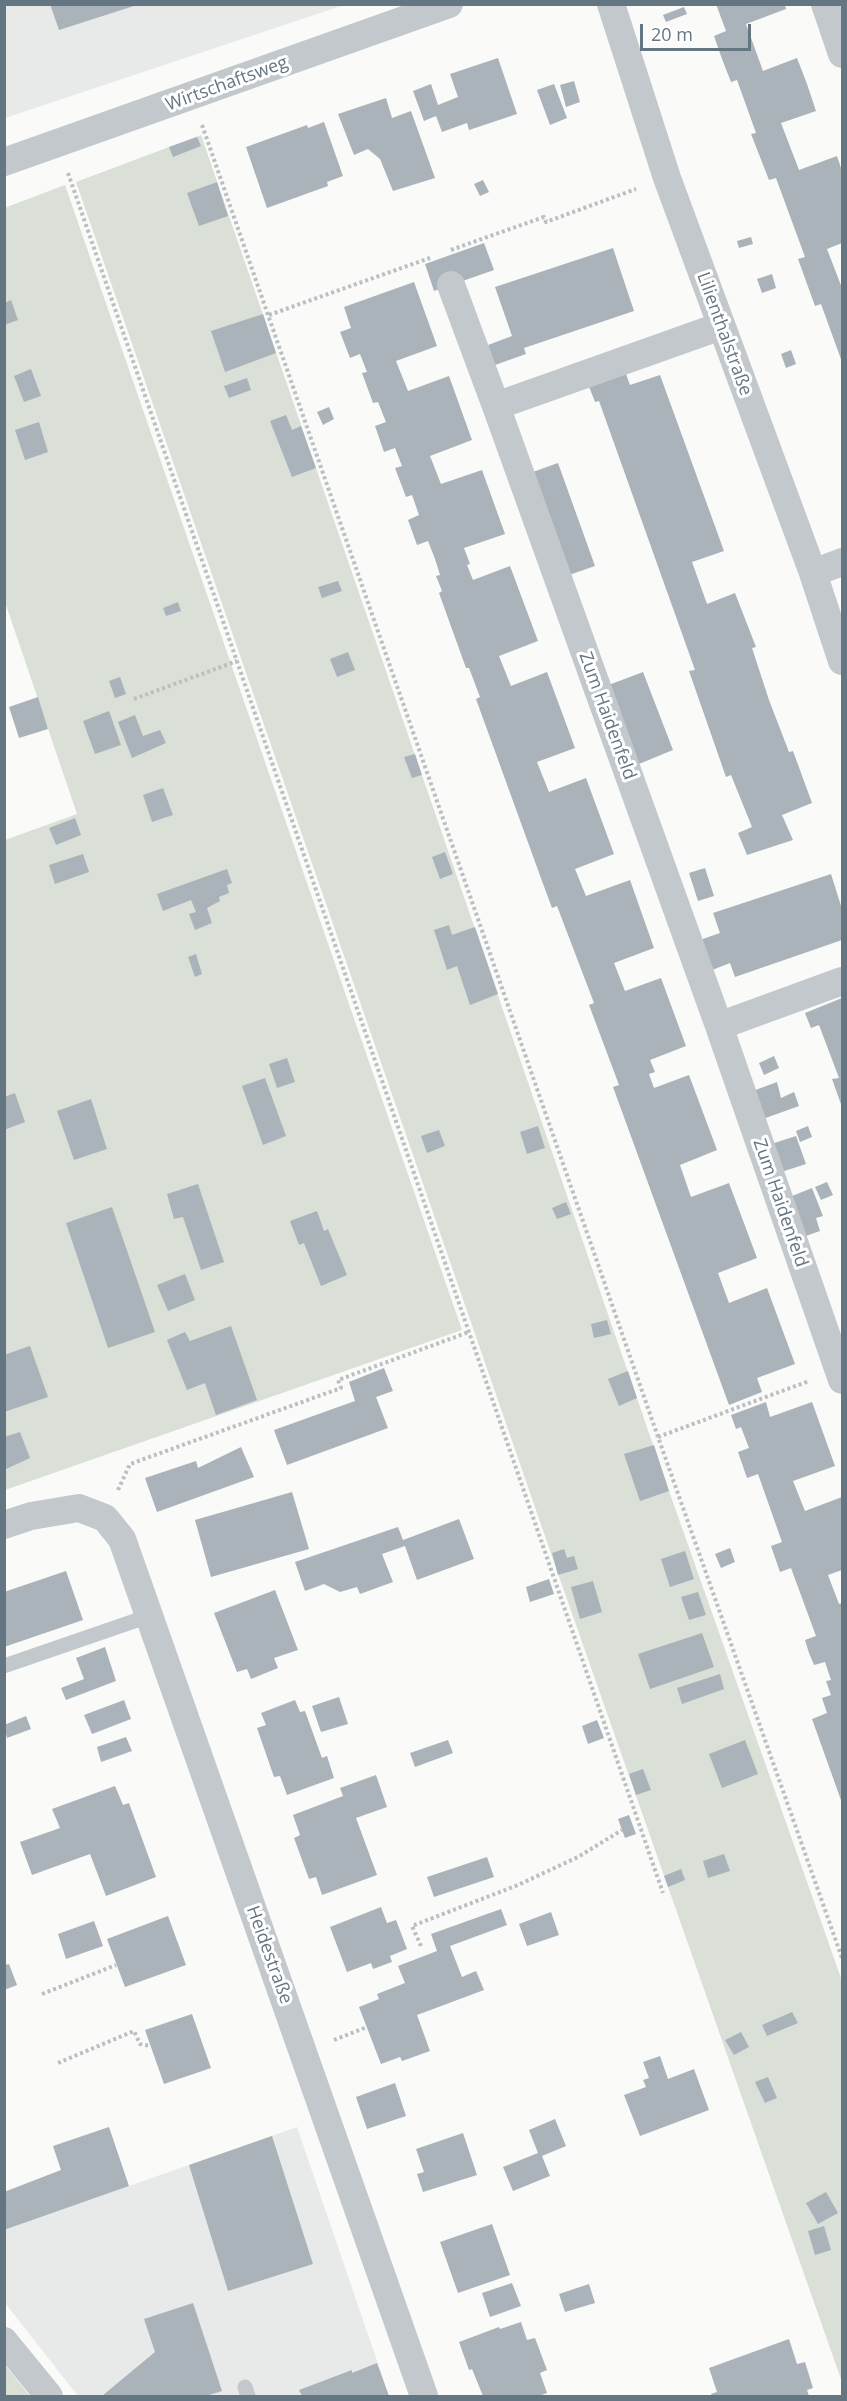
<!DOCTYPE html>
<meta charset="utf-8">
<style>
body{margin:0}
#map{position:relative;width:847px;height:2401px;overflow:hidden;background:#fafaf8;font-family:"Open Sans",sans-serif}
canvas{display:block}
.frame{position:absolute;inset:0;border:6px solid #657683;pointer-events:none}
.scale{position:absolute;left:640px;top:24px;width:111px;height:27px;box-sizing:border-box;border:3px solid #657683;border-top:0;padding-left:8px;font-size:18px;line-height:21px;white-space:nowrap;color:#657683;-webkit-text-stroke:4px #fff;paint-order:stroke}
</style>
<div id="map">
<canvas width="847" height="2401"></canvas>
<div class="frame"></div>
<div class="scale">20 m</div>
</div>
<script>
const g = document.querySelector('canvas').getContext('2d');
g.lineJoin = 'round';
function fill(path, color) {
  g.fillStyle = color;
  g.fill(path, 'evenodd');
}
function shape(rows) {
  const path = new Path2D();
  for (const r of rows) {
    path.moveTo(r[0], r[1]);
    for (let i = 2; i < r.length; i += 2) path.lineTo(r[i], r[i + 1]);
  }
  return path;
}
function stroke(path, color, width, dash) {
  g.strokeStyle = color;
  g.lineWidth = width;
  g.lineCap = dash ? 'butt' : 'round';
  g.setLineDash(dash || []);
  g.stroke(path);
}
function write(font, color, halo, rows, align = 'center') {
  g.font = font + ' "Open Sans",sans-serif';
  g.lineWidth = 6;
  g.setLineDash([]);
  g.textBaseline = 'middle';
  g.strokeStyle = halo;
  g.fillStyle = color;
  for (const [text, x, y, turn = 0] of rows) {
    g.save();
    g.translate(x, y);
    g.rotate((+turn || 0) * Math.PI / 180);
    g.textAlign = isNaN(turn) ? turn : align;
    if (halo) g.strokeText(text, 0, 0);
    g.fillText(text, 0, 0);
    g.restore();
  }
}
const built = shape([
 [5,4,344,5,5,118],
 [297,2127,389,2396,78,2396,5,2303,4,2230]
]);
const green = shape([
 [201,135,669,1491,842,1981,842,2382,562,1585,76,182],
 [65,185,462,1330,5,1490,5,840,77,814,5,602,4,208],
 [4,2364,30,2396,5,2395]
]);
const building = shape([
 [50,4,137,4,137,5,59,30],
 [716,4,785,4,786,9,746,24,763,71,797,58,807,84,816,111,781,123,799,170,837,156,842,171,842,243,827,249,842,288,842,362,821,304,815,306,798,259,805,257,776,178,769,180,751,134,756,133,737,80,731,82,722,59,714,36,726,31],
 [684,7,687,14,666,22,663,15],
 [498,58,517,114,469,130,467,123,442,132,436,116,424,121,413,91,431,84,438,105,458,97,450,74],
 [574,81,580,102,566,107,560,85],
 [554,84,567,118,550,125,537,90],
 [386,98,392,118,411,111,435,178,393,191,380,159,368,149,354,155,338,114],
 [324,122,343,176,327,182,328,186,267,208,246,147,307,125,308,128],
 [197,137,201,146,173,157,169,147],
 [483,180,489,192,480,196,474,184],
 [217,182,228,216,199,226,187,193],
 [751,237,753,244,739,248,737,241],
 [484,243,494,270,434,291,425,264],
 [613,248,634,311,524,348,526,354,495,365,488,345,512,336,495,287],
 [772,274,776,288,762,293,757,279],
 [414,282,437,346,396,361,408,391,449,376,472,440,430,456,441,484,482,470,505,534,464,548,470,564,467,565,473,580,510,566,538,641,499,656,511,686,547,672,575,748,537,762,549,792,586,778,614,854,575,869,586,896,630,880,654,948,614,963,625,991,661,978,686,1046,650,1060,655,1072,649,1074,654,1088,689,1075,717,1150,680,1165,691,1197,729,1183,757,1258,718,1273,729,1303,767,1288,795,1364,757,1378,762,1392,729,1405,613,1087,619,1085,589,1005,594,1003,557,906,552,908,542,881,476,699,480,697,469,668,466,668,439,593,442,591,436,576,440,575,435,559,428,541,417,545,408,520,419,515,412,495,406,497,395,468,402,466,395,448,384,452,375,426,386,422,378,402,373,403,362,373,367,372,360,354,350,358,340,332,351,328,344,307],
 [11,300,18,320,4,325,4,303],
 [263,314,276,353,225,372,211,331],
 [791,350,796,364,786,368,781,354],
 [31,369,41,396,24,402,14,376],
 [625,371,630,385,660,375,724,551,692,562,707,604,735,593,756,647,752,648,769,700,789,752,793,751,812,803,782,815,793,840,747,855,738,833,752,827,731,775,726,777,689,671,695,670,599,401,595,402,588,384],
 [247,378,251,390,229,398,224,386],
 [329,407,334,419,323,425,317,412],
 [286,415,292,430,301,426,316,468,292,477,270,421],
 [39,422,48,452,25,460,15,430],
 [558,463,595,566,569,575,530,473],
 [338,581,342,591,322,598,318,587],
 [178,602,181,611,166,616,163,608],
 [348,652,355,670,337,677,330,659],
 [643,672,673,750,634,766,606,686],
 [120,677,126,694,115,698,109,681],
 [38,697,48,729,19,738,9,707],
 [109,711,121,745,95,754,83,721],
 [135,715,143,736,160,730,166,743,132,758,118,722],
 [415,754,422,775,412,778,404,757],
 [163,788,173,815,152,822,143,795],
 [75,818,81,835,56,845,49,828],
 [445,852,453,874,440,879,432,857],
 [83,854,89,872,55,884,49,865],
 [705,868,714,896,698,901,689,873],
 [227,869,232,883,227,885,229,893,219,897,220,901,207,908,212,923,195,930,189,914,196,912,191,900,163,911,157,894],
 [831,874,842,909,842,940,735,977,730,963,707,972,697,941,720,933,713,913],
 [449,925,452,935,475,927,498,994,470,1005,457,966,447,970,434,930],
 [196,954,202,974,195,977,188,957],
 [842,998,842,1107,832,1079,839,1078,819,1025,811,1028,805,1013],
 [774,1056,779,1068,764,1075,759,1063],
 [287,1058,295,1082,277,1088,269,1064],
 [265,1078,286,1136,263,1145,242,1086],
 [777,1082,781,1098,794,1092,799,1106,760,1120,750,1092],
 [15,1093,25,1122,4,1130,4,1097],
 [91,1099,107,1149,74,1160,57,1111],
 [538,1126,545,1148,527,1154,520,1132],
 [808,1126,812,1137,800,1142,796,1131],
 [439,1130,445,1146,427,1153,421,1136],
 [796,1136,806,1164,778,1173,768,1145],
 [827,1182,833,1195,821,1200,815,1187],
 [198,1184,224,1262,201,1270,183,1217,174,1219,167,1194],
 [812,1188,823,1216,816,1218,820,1231,803,1237,787,1198],
 [566,1202,571,1214,557,1219,552,1208],
 [112,1207,155,1332,108,1348,66,1223],
 [317,1211,324,1231,328,1229,347,1275,321,1286,304,1243,299,1245,290,1221],
 [185,1274,195,1300,168,1311,157,1285],
 [607,1320,611,1334,594,1338,591,1324],
 [231,1326,257,1400,216,1415,205,1383,187,1390,167,1340,185,1332,190,1341],
 [30,1346,48,1397,4,1412,4,1355],
 [384,1368,393,1391,376,1397,388,1428,287,1465,274,1430,355,1401,349,1382],
 [628,1371,637,1398,619,1406,608,1379],
 [766,1402,770,1417,812,1402,835,1466,793,1481,805,1511,842,1497,842,1570,828,1575,839,1604,842,1603,842,1803,812,1719,827,1713,822,1698,831,1695,826,1681,831,1680,825,1662,814,1665,809,1653,805,1640,816,1636,791,1568,780,1572,771,1546,782,1542,758,1474,747,1478,738,1452,749,1448,741,1427,736,1429,731,1415],
 [20,1432,30,1458,4,1470,4,1437],
 [654,1445,669,1491,640,1501,624,1454],
 [241,1447,254,1477,157,1512,145,1478,196,1461,198,1468],
 [292,1492,309,1549,211,1577,195,1520],
 [459,1519,474,1559,417,1580,405,1546,382,1554,393,1582,360,1594,357,1587,340,1592,324,1584,305,1591,295,1562,398,1527,403,1540],
 [730,1548,735,1562,721,1568,715,1554],
 [564,1549,567,1558,574,1556,578,1569,558,1575,552,1553],
 [685,1551,694,1579,670,1587,661,1559],
 [66,1571,83,1620,4,1647,4,1592],
 [549,1579,554,1594,530,1602,526,1587],
 [593,1581,602,1612,580,1619,571,1587],
 [275,1590,298,1650,274,1658,278,1668,251,1679,247,1669,237,1672,214,1613],
 [698,1592,706,1615,689,1620,681,1597],
 [702,1633,714,1667,650,1689,638,1654],
 [105,1647,116,1681,66,1700,61,1688,84,1679,76,1658],
 [720,1674,724,1689,682,1704,677,1688],
 [339,1697,348,1724,321,1732,312,1706],
 [124,1700,131,1719,92,1734,84,1715],
 [295,1700,300,1712,305,1711,322,1758,327,1756,334,1778,287,1795,280,1776,274,1777,257,1728,266,1725,261,1713],
 [26,1716,31,1729,7,1738,4,1725],
 [597,1720,604,1738,588,1744,582,1726],
 [126,1737,132,1751,101,1762,97,1747],
 [448,1740,453,1753,415,1767,410,1753],
 [745,1740,758,1774,722,1788,709,1754],
 [643,1769,651,1790,636,1795,629,1774],
 [376,1775,387,1807,356,1818,377,1875,322,1895,316,1877,309,1879,294,1838,300,1835,293,1815,343,1796,340,1788],
 [115,1786,123,1805,129,1803,156,1877,106,1896,90,1854,32,1875,20,1842,60,1828,52,1809],
 [629,1815,636,1834,625,1838,618,1819],
 [724,1854,730,1871,708,1878,703,1861],
 [487,1857,494,1877,434,1897,427,1877],
 [681,1869,685,1880,668,1887,664,1876],
 [381,1907,387,1923,396,1920,407,1949,390,1956,392,1962,373,1969,371,1963,347,1972,330,1927],
 [501,1909,507,1925,450,1946,462,1977,476,1971,484,1990,417,2015,430,2051,402,2061,400,2057,381,2064,359,2007,379,1999,377,1994,405,1983,398,1966,437,1951,431,1934],
 [551,1912,559,1935,527,1946,519,1924],
 [168,1916,186,1965,125,1987,107,1939],
 [94,1921,103,1946,66,1959,58,1934],
 [9,1964,17,1985,4,1990,4,1965],
 [792,2012,798,2023,767,2036,762,2025],
 [192,2014,211,2068,164,2084,145,2030],
 [741,2032,749,2047,734,2055,725,2040],
 [660,2056,668,2079,694,2069,709,2110,640,2136,624,2095,646,2087,643,2080,649,2078,643,2062],
 [768,2077,777,2098,765,2103,755,2082],
 [395,2083,406,2116,367,2129,356,2097],
 [555,2119,566,2146,542,2156,550,2176,513,2191,503,2167,538,2153,529,2130],
 [109,2127,129,2186,4,2230,4,2192,61,2170,53,2146],
 [463,2133,477,2175,423,2192,417,2174,424,2172,416,2149],
 [272,2136,313,2264,228,2291,189,2165],
 [826,2192,838,2213,818,2224,806,2203],
 [492,2224,510,2275,458,2293,440,2242],
 [824,2226,831,2250,815,2255,808,2231],
 [512,2283,521,2306,490,2317,482,2293],
 [589,2284,595,2303,565,2312,559,2294],
 [193,2303,222,2391,206,2396,102,2396,155,2352,144,2319],
 [521,2322,527,2340,535,2338,547,2370,540,2373,547,2393,539,2396,483,2396,472,2369,469,2370,459,2342,499,2327,500,2329],
 [789,2339,797,2364,805,2362,813,2388,807,2390,809,2396,712,2396,711,2394,717,2392,709,2368],
 [377,2363,389,2396,302,2396,299,2390,352,2370,352,2373]
]);
const path = shape([
 [202,125,658,1437,842,1958],
 [68,173,663,1893],
 [451,250,544,217,546,222,636,189],
 [269,315,430,258],
 [134,699,237,661],
 [658,1437,809,1381],
 [118,1490,130,1464,341,1388,338,1380,469,1332],
 [421,1946,412,1926,518,1885,578,1857,622,1830],
 [42,1994,116,1965],
 [334,2040,367,2027],
 [58,2063,134,2031,140,2044,151,2046]
]);
const service = shape([
 [4,1666,149,1616],
 [245,2387,248,2396]
]);
const minor = shape([
 [611,4,667,178,813,573,842,661],
 [825,4,842,54],
 [4,162,449,4],
 [451,285,496,406],
 [721,326,496,406,719,1026,842,1380],
 [813,573,842,562],
 [719,1026,842,981],
 [4,1525,31,1516,79,1508,105,1518,122,1539,424,2396],
 [4,2341,49,2396]
]);
const streetNames = [
 ["Wirtschaftsweg",227,84,-20],
 ["Lilienthalstraße",724,334,70],
 ["Zum Haidenfeld",607,716,70],
 ["Zum Haidenfeld",780,1203,71],
 ["Heidestraße",269,1955,70]
];
fill(built, '#e8e9e9');
fill(green, '#dadfd7');
fill(building, '#aab3b9');
stroke(path, '#bbbfc2', 4, [3, 3]);
stroke(service, '#c3c8cc', 15);
stroke(minor, '#c3c8cc', 28);
write('18px', '#657683', '#fff', streetNames);
</script>
